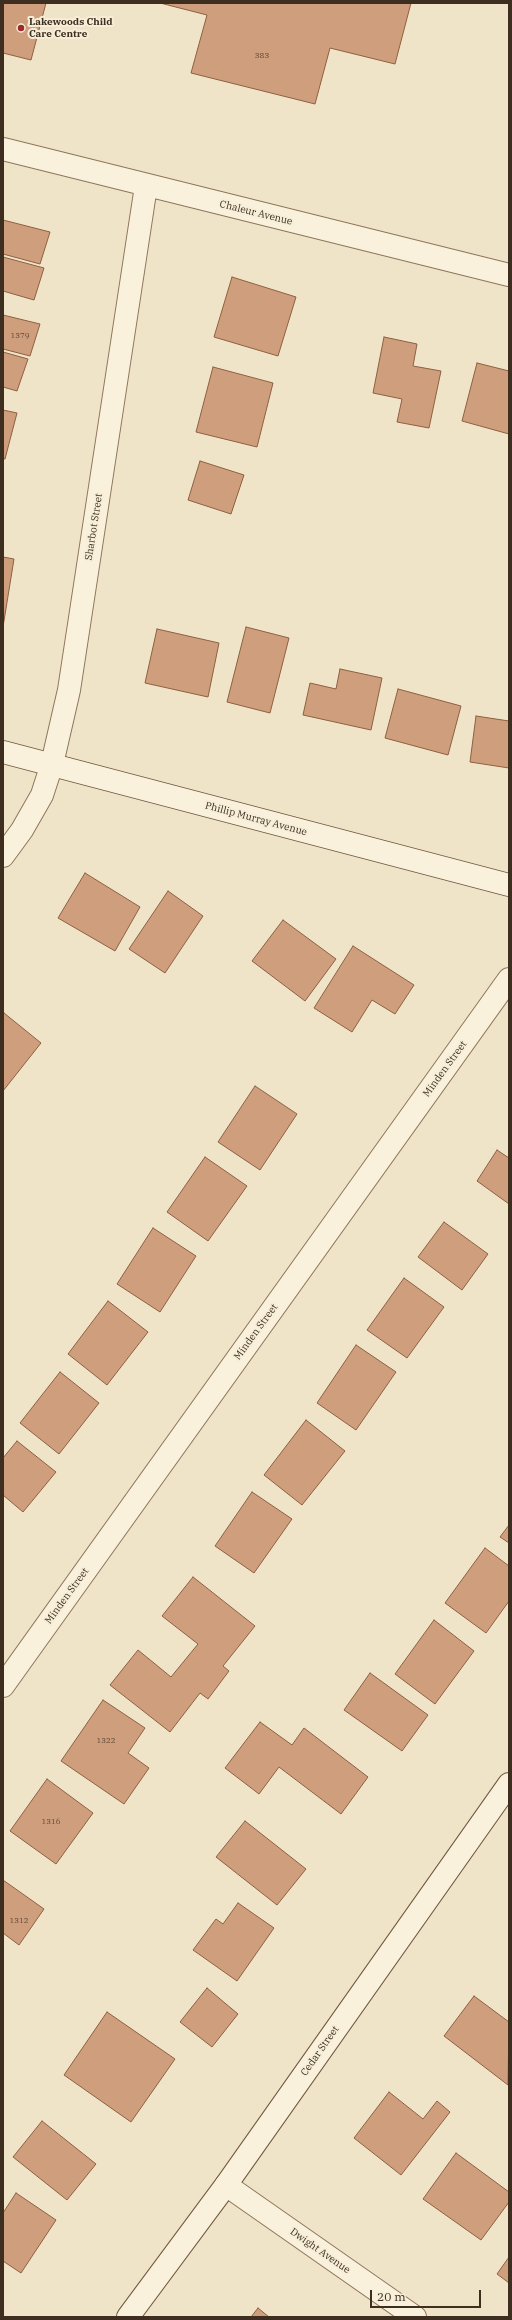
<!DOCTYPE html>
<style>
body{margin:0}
#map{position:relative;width:512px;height:2320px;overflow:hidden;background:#f0e4c8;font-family:"IBM Plex Serif",serif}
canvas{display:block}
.frame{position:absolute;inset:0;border:4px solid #3d2e20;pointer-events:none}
.scale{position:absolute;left:370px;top:2290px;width:111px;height:18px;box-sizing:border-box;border:2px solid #3d2e20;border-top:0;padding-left:5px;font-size:12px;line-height:14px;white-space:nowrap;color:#3d2e20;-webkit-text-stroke:3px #f7eed8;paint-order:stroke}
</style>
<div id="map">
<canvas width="512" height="2320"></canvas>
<div class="frame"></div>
<div class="scale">20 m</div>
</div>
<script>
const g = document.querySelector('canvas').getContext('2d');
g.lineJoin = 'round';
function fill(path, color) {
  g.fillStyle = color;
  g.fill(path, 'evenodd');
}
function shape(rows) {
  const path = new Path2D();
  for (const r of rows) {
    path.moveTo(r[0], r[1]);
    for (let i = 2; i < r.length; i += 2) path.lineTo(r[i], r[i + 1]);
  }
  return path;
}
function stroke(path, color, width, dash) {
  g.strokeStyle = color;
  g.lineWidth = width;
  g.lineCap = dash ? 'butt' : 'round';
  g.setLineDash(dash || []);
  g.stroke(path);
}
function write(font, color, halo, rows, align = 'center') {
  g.font = font + ' "IBM Plex Serif",serif';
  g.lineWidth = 4;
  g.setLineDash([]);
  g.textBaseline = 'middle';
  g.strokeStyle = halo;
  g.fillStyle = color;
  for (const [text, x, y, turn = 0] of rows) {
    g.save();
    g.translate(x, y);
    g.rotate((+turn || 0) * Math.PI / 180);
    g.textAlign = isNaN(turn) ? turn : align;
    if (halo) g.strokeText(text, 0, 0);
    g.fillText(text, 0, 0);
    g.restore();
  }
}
const building = shape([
 [3,3,46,3,31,60,3,53,3,3],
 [160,3,411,3,395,64,330,48,315,104,191,73,207,15,160,3],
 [3,220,50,232,40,264,3,254,3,220],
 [3,257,44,268,34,300,3,291,3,257],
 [232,277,296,297,278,356,214,337,232,277],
 [3,315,40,324,30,356,3,349,3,315],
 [384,337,417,344,413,366,441,371,429,428,397,422,402,399,373,393,384,337],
 [3,352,28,359,17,391,3,387,3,352],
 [477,363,509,371,509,434,462,421,477,363],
 [213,367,273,383,257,447,196,432,213,367],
 [3,410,17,413,5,459,3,459,3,410],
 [200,461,244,475,231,514,188,500,200,461],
 [3,557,14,559,3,627,3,557],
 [246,627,289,638,270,713,227,702,246,627],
 [157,629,219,643,208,697,145,683,157,629],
 [340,669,382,678,371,730,303,715,310,683,336,689,340,669],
 [398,689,461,706,448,755,385,738,398,689],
 [476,716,509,721,509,768,470,762,476,716],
 [85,873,140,907,115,951,58,918,85,873],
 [168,891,203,916,165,973,129,949,168,891],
 [283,920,336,959,305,1001,252,961,283,920],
 [353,946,414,985,395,1014,372,1000,352,1032,314,1008,353,946],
 [4,1013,41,1043,3,1091,3,1014,4,1013],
 [255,1086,297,1114,260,1170,218,1142,255,1086],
 [497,1150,509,1158,509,1204,477,1181,497,1150],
 [205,1157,247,1186,208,1241,167,1212,205,1157],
 [444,1222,488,1254,462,1290,418,1257,444,1222],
 [153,1228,196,1256,160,1312,117,1284,153,1228],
 [404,1278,444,1307,407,1358,367,1330,404,1278],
 [108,1301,148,1332,107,1385,68,1354,108,1301],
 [356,1345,396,1372,356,1430,317,1403,356,1345],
 [60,1372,99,1403,59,1454,20,1423,60,1372],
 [306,1420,345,1451,302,1505,264,1475,306,1420],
 [17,1441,56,1472,23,1512,3,1495,3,1458,17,1441],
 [252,1492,292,1519,254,1573,215,1546,252,1492],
 [509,1525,509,1543,500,1537,509,1525],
 [485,1548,509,1566,509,1601,486,1633,445,1603,485,1548],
 [193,1577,255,1626,223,1666,229,1671,208,1699,200,1693,170,1732,110,1685,138,1650,171,1677,198,1644,162,1616,193,1577],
 [434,1620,474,1651,435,1704,395,1674,434,1620],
 [370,1673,428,1715,402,1751,344,1710,370,1673],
 [103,1700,145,1728,128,1753,149,1768,124,1804,61,1761,103,1700],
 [260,1722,292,1745,304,1728,368,1777,341,1814,279,1767,259,1794,225,1768,260,1722],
 [47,1779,93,1813,56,1864,10,1831,47,1779],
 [245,1821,306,1869,277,1905,216,1857,245,1821],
 [3,1880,44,1909,19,1945,3,1933,3,1880],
 [238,1903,274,1928,237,1981,193,1950,216,1919,223,1924,238,1903],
 [207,1988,238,2014,212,2047,180,2022,207,1988],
 [474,1996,509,2022,508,2085,444,2036,474,1996],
 [107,2012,175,2059,131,2122,64,2075,107,2012],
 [389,2092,423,2119,437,2101,450,2112,401,2175,354,2138,389,2092],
 [42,2121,96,2164,67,2200,13,2157,42,2121],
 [456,2153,509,2192,509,2202,481,2240,423,2199,456,2153],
 [16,2193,56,2220,21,2273,3,2261,3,2213,16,2193],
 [509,2257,509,2283,497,2274,509,2257],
 [258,2308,269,2317,251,2317,258,2308]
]);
const street = shape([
 [3,149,509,275],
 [3,856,22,830,42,795,52,764,69,690,146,186],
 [3,1686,509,979],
 [226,2185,415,2317]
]);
const secondary = shape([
 [3,752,509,885],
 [128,2317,226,2185,509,1784]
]);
const markers = [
 [21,28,4,"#9e2a2b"]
];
const numberNames = [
 ["383",262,56],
 ["1379",20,336],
 ["1322",106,1741],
 ["1316",51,1822],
 ["1312",19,1921]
];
const poiNames = [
 ["Lakewoods Child",29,22],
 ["Care Centre",29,34]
];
const streetNames = [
 ["Chaleur Avenue",256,213,14],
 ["Sharbot Street",94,527,-81],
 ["Phillip Murray Avenue",256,819,15],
 ["Minden Street",445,1069,-54],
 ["Minden Street",256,1332,-54],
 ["Minden Street",67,1596,-54],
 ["Cedar Street",320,2051,-55],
 ["Dwight Avenue",320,2251,35]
];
fill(building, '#cf9f7d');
stroke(building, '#8d5f41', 1);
stroke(street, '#8d765c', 24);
stroke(secondary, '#6f573f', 24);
stroke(street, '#faf1dc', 22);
stroke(secondary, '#faf1dc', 22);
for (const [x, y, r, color] of markers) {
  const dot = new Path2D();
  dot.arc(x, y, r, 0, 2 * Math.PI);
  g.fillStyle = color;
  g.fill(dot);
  stroke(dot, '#f7eed8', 1.5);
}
write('8px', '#624a37', null, numberNames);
write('bold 10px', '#3d2e20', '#f7eed8', poiNames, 'left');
write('10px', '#3d2e20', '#f7eed8', streetNames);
</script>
